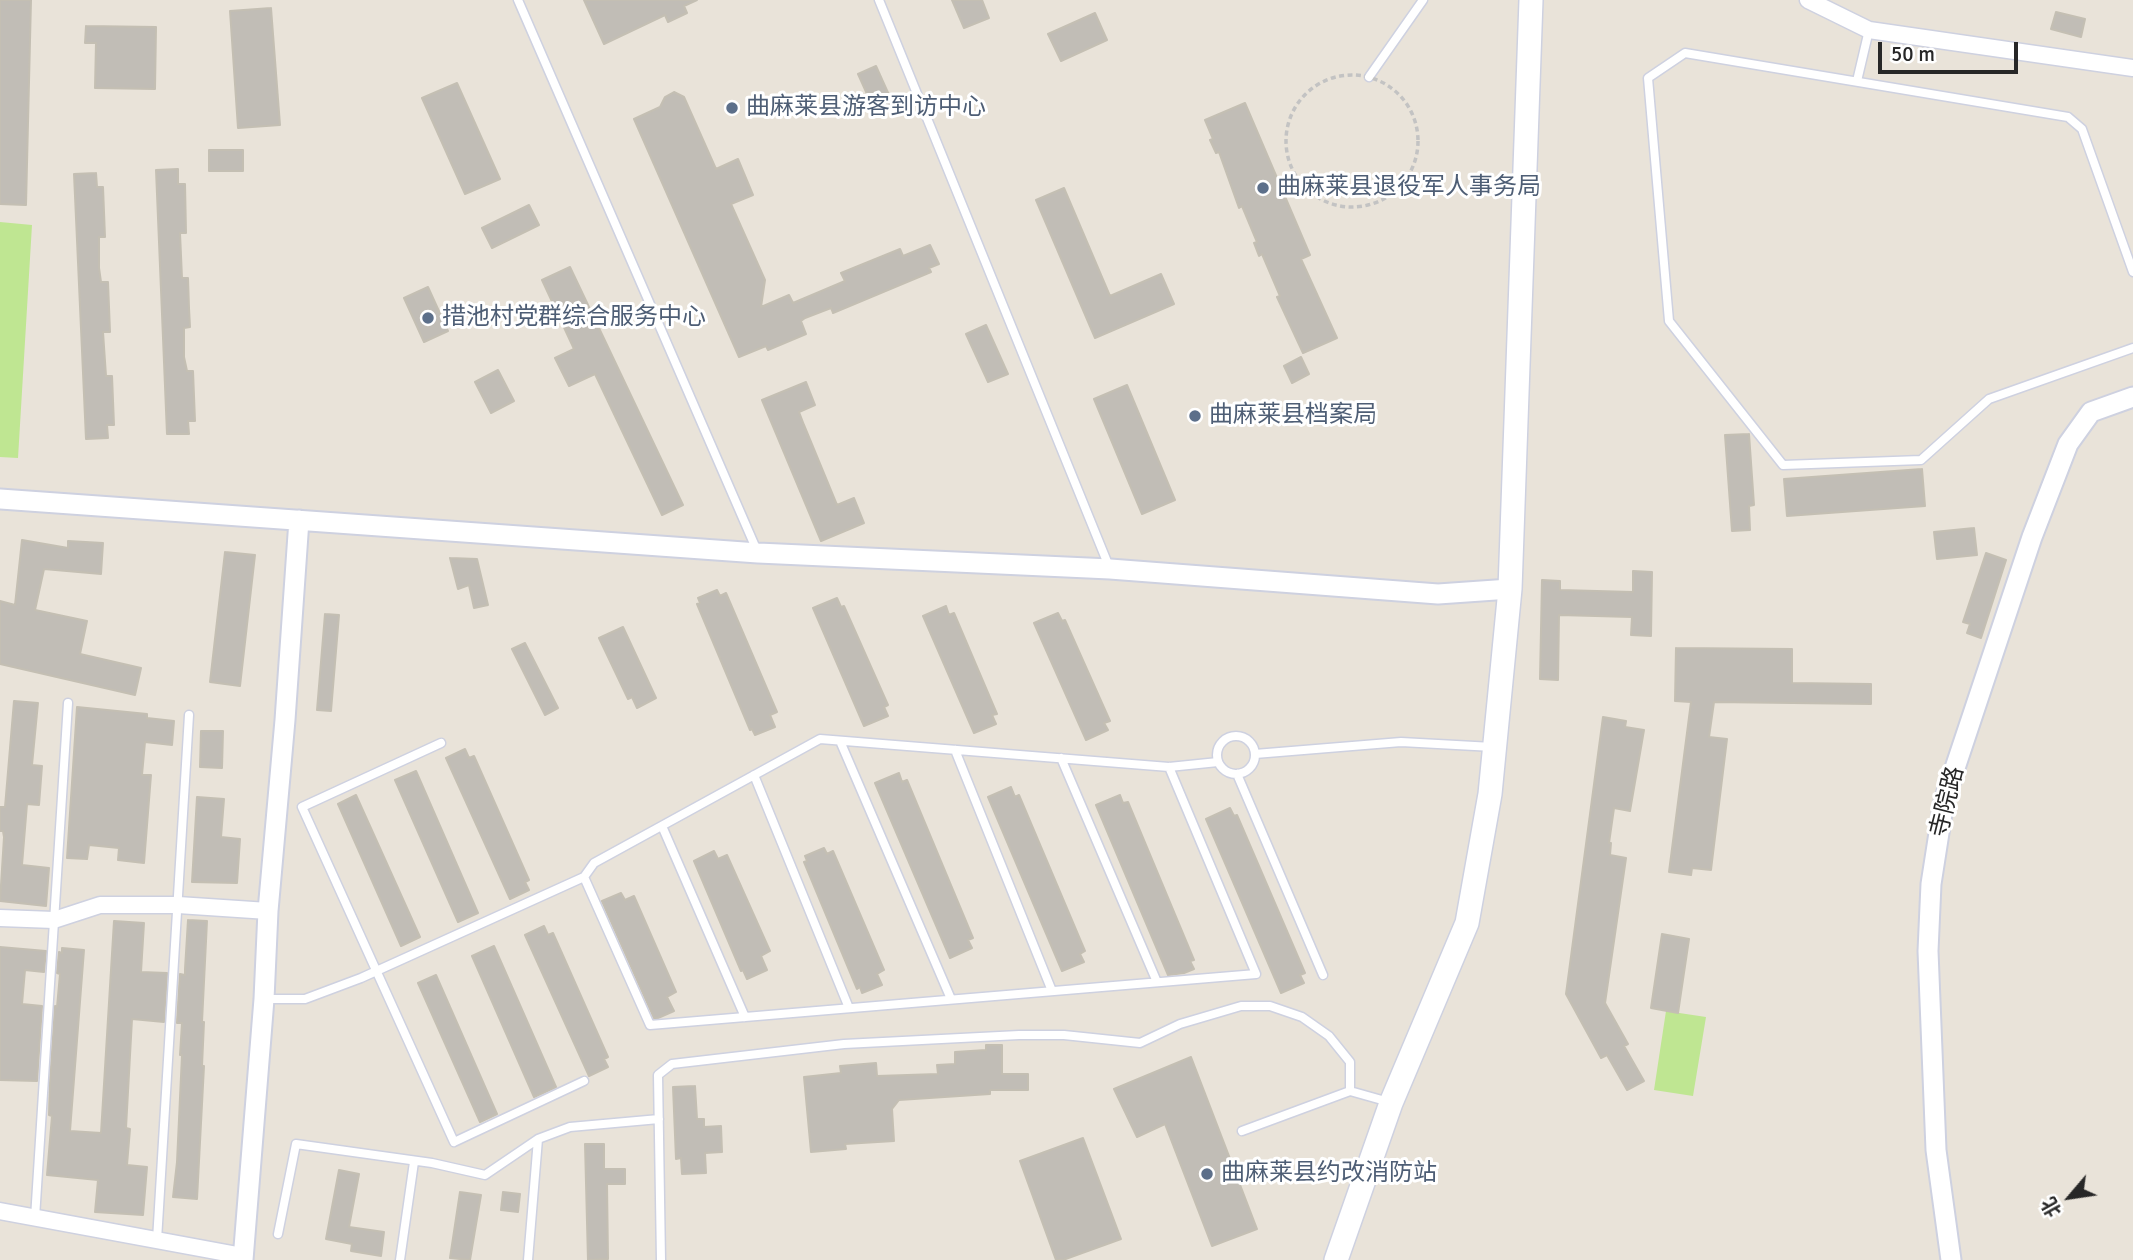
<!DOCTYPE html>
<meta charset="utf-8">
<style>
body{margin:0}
#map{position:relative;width:2133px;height:1260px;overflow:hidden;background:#e9e3d9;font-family:Signika,"Noto Sans SC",sans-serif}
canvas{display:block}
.north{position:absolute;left:2035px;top:1162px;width:70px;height:70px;-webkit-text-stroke:5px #fff;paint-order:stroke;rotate:241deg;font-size:19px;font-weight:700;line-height:28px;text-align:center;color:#272727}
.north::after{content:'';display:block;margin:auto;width:24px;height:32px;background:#272727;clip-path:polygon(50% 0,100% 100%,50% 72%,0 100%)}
.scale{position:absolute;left:1878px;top:42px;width:140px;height:32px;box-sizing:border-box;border:4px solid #272727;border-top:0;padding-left:9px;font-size:21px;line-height:24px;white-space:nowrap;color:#272727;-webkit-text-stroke:5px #fff;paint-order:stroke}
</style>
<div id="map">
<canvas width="2133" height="1260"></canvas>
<div class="north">北</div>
<div class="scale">50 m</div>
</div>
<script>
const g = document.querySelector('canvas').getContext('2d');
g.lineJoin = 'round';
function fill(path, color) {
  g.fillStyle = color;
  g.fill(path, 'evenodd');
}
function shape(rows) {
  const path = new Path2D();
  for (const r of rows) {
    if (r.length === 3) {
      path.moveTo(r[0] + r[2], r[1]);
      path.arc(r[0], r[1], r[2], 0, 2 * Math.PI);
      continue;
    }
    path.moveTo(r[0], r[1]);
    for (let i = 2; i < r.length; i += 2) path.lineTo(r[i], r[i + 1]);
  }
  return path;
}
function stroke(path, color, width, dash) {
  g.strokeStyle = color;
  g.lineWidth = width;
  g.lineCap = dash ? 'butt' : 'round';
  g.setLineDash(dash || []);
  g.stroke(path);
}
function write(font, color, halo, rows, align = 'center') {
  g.font = font + ' Signika,"Noto Sans SC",sans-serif';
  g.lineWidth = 6;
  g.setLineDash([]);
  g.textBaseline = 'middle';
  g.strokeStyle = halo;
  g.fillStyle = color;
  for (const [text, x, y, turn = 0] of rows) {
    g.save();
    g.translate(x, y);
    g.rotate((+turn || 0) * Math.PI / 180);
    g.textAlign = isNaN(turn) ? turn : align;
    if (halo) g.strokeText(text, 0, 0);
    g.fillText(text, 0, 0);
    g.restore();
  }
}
const pitch = shape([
 [0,222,32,225,18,458,0,457],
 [1666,1011,1706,1017,1693,1096,1654,1090]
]);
const building = shape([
 [0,0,31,0,26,205,0,204,0,0],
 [584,0,697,0,684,6,687,13,668,22,665,15,604,44,584,0],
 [952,0,982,0,989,18,964,28,952,0],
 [271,8,280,125,238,128,230,11,271,8],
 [2056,12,2085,19,2081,37,2051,29,2056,12],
 [1095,13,1107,40,1061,61,1048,34,1095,13],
 [86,26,156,27,155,89,95,88,96,43,85,43,86,26],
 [876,66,894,106,876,114,858,74,876,66],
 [457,83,500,179,465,194,422,98,457,83],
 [674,92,684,97,716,169,738,159,753,195,731,204,765,280,761,307,789,295,793,303,845,281,841,273,900,249,903,256,930,245,939,264,929,268,931,272,833,313,831,308,805,318,801,321,806,334,768,350,766,346,739,357,634,119,660,107,665,97,674,92],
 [1245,103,1310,255,1301,259,1337,338,1303,353,1277,297,1280,296,1262,254,1259,256,1254,243,1257,242,1242,206,1239,208,1219,152,1216,153,1210,140,1213,139,1205,120,1245,103],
 [209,150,243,150,243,171,209,171,209,150],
 [178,169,178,184,185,184,186,233,180,233,182,278,188,278,189,308,190,327,184,328,184,357,187,371,193,371,195,421,188,421,189,434,167,434,156,170,178,169],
 [96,173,97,187,103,187,105,237,99,237,99,268,101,282,108,282,110,332,103,332,106,376,112,376,114,425,107,425,108,438,86,439,74,174,96,173],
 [1064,188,1110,296,1161,274,1174,304,1095,338,1036,200,1064,188],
 [529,205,539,225,492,248,482,228,529,205],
 [570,267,683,505,662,515,595,374,569,386,555,358,574,349,542,280,570,267],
 [428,287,448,331,424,342,404,298,428,287],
 [986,325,1008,374,988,382,966,334,986,325],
 [1301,357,1309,374,1292,383,1284,366,1301,357],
 [498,370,514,401,491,413,475,382,498,370],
 [806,382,815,405,799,412,804,425,837,505,854,498,864,523,821,541,762,400,806,382],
 [1127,385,1175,500,1142,514,1094,399,1127,385],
 [1749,434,1754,505,1749,506,1750,530,1732,531,1725,435,1749,434],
 [1922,469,1925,506,1787,516,1784,479,1922,469],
 [1974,528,1977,555,1937,559,1934,532,1974,528],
 [22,540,68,548,68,541,103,543,101,574,44,569,35,610,87,621,80,654,141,668,135,695,0,664,0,601,15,605,22,540],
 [225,552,255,555,240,686,210,682,225,552],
 [1986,553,2006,560,1981,638,1967,633,1970,624,1963,622,1986,553],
 [450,558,477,559,488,605,474,608,469,585,458,589,450,558],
 [1633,571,1652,572,1651,636,1631,635,1632,617,1559,615,1558,680,1540,679,1542,580,1560,581,1560,590,1633,592,1633,571],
 [717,590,720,596,726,593,777,712,770,715,775,727,755,735,752,729,750,730,697,604,700,603,698,598,717,590],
 [837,598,841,607,844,606,888,705,884,707,888,716,864,726,813,608,837,598],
 [946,606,949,615,954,613,997,714,992,715,996,724,974,733,923,616,946,606],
 [1058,613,1062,621,1065,620,1110,721,1104,723,1108,730,1086,740,1034,623,1058,613],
 [325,614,339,615,331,711,317,710,325,614],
 [623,627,656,698,637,708,632,697,628,699,599,638,623,627],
 [525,643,558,708,545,715,512,649,525,643],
 [1676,648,1792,649,1792,683,1871,684,1871,704,1714,702,1709,737,1727,739,1715,837,1711,870,1692,868,1691,875,1669,872,1691,702,1675,701,1676,648],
 [14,701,38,703,32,765,42,766,39,805,27,804,22,865,49,868,46,906,0,901,4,837,3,831,0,831,0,807,5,807,14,701],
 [77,707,147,714,147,718,174,721,172,745,145,742,142,775,151,775,144,863,118,860,119,848,89,845,87,859,67,858,77,707],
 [1603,717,1626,721,1625,727,1644,730,1630,811,1614,808,1609,843,1611,843,1610,855,1626,858,1605,1003,1628,1044,1624,1046,1644,1081,1627,1090,1607,1055,1601,1058,1566,994,1603,717],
 [201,731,223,731,222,768,200,767,201,731],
 [465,749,469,758,474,756,529,880,525,882,529,890,510,899,446,758,465,749],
 [416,771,478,913,458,922,395,780,416,771],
 [899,773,902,782,907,780,973,938,968,940,972,948,950,958,875,783,899,773],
 [1011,787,1015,797,1019,795,1085,951,1080,954,1084,962,1062,971,988,797,1011,787],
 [356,795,420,937,401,946,338,804,356,795],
 [1120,795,1123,803,1128,802,1194,960,1190,961,1194,969,1184,973,1168,975,1096,805,1120,795],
 [197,797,224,799,221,837,240,839,237,883,192,882,197,797],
 [1230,808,1234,816,1237,815,1305,973,1300,975,1304,983,1281,993,1206,819,1230,808],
 [824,848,827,854,833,851,884,970,877,974,882,985,862,993,860,987,857,989,804,862,807,861,805,856,824,848],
 [714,851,718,859,727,855,770,951,761,956,767,970,747,979,743,970,741,971,694,861,714,851],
 [621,893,625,900,634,896,676,992,667,997,674,1011,658,1018,654,1018,602,901,621,893],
 [188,920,207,921,202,1022,204,1022,202,1066,204,1066,197,1199,173,1197,177,1162,182,1055,180,1055,182,1023,177,1023,180,974,185,975,185,969,188,920],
 [114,921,144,923,141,972,167,973,164,1022,132,1019,126,1128,130,1129,127,1165,147,1167,143,1215,95,1212,98,1180,47,1175,52,1116,49,1115,50,1082,55,1006,57,1007,60,974,57,973,59,952,62,953,62,948,84,950,70,1131,101,1133,114,921],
 [544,926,548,935,553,933,608,1057,604,1059,608,1067,589,1076,525,935,544,926],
 [1662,934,1689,939,1678,1013,1651,1008,1662,934],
 [494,946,556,1087,534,1097,472,956,494,946],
 [0,947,46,951,44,972,25,970,22,1004,42,1006,37,1081,0,1080,0,947],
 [436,975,497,1114,480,1122,418,983,436,975],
 [986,1045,1002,1045,1002,1074,1028,1074,1028,1090,990,1090,990,1094,899,1100,892,1109,894,1141,845,1144,846,1149,811,1152,804,1077,841,1073,840,1066,876,1063,877,1076,938,1074,937,1065,955,1064,955,1052,986,1050,986,1045],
 [1191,1057,1257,1229,1212,1246,1165,1124,1137,1137,1114,1089,1191,1057],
 [695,1086,697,1119,704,1119,704,1127,721,1126,722,1152,705,1153,706,1173,682,1174,681,1158,676,1159,673,1087,695,1086],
 [1083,1138,1121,1239,1063,1260,1056,1260,1020,1161,1083,1138],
 [585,1144,604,1144,604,1169,625,1169,625,1184,607,1184,608,1259,588,1260,585,1144],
 [339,1170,359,1174,349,1227,384,1232,381,1256,351,1251,352,1244,326,1239,339,1170],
 [460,1192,481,1195,470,1260,450,1258,460,1192],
 [503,1192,520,1194,518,1212,501,1210,503,1192]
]);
const path = shape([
 [1352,141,66]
]);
const service = shape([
 [518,0,758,553],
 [879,0,1110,569],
 [1369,77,1423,0],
 [1857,81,1869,30],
 [2133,272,2082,129,2068,117,1685,53,1648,78,1669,321,1783,465,1921,460,1989,399,2133,348],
 [1236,755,19],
 [840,741,951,999],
 [441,743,302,807,454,1142,584,1081],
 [955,750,1052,991],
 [1255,754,1401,742,1493,747],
 [1061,758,1157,982],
 [1237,774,1323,975],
 [754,775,849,1008],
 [662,826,745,1017],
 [584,877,650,1025,1256,974,1169,767],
 [265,999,305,999,361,978,584,877,594,863,820,739,1169,767,1218,762],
 [1242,1131,1350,1091,1389,1102],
 [35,1218,68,703],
 [278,1234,296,1144,432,1163,485,1175,538,1139],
 [157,1240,189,715],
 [400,1260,414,1162],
 [528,1260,538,1139,570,1127,659,1119],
 [661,1260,658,1075,672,1064,844,1044,1019,1035,1064,1035,1140,1043,1180,1024,1241,1006,1270,1006,1302,1017,1329,1036,1350,1062,1350,1091]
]);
const minor = shape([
 [1808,0,1869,30,2133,68],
 [0,918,54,920,100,905,178,905,268,911],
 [0,1211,243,1256]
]);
const tertiary = shape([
 [0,499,758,553,1110,569,1438,594,1510,589],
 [243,1260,264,999,268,911,285,720,299,520],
 [1951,1260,1936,1150,1928,951,1931,884,1944,801,2032,537,2068,444,2091,412,2133,397]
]);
const secondary = shape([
 [1336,1260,1391,1103,1467,923,1490,794,1510,589,1531,0]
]);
const markers = [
 [732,108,7,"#5c6f8a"],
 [1263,188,7,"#5c6f8a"],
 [428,318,7,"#5c6f8a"],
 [1195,416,7,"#5c6f8a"],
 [1207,1174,7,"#5c6f8a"]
];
const serviceNames = [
 ["曲麻莱县游客到访中心",746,108],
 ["曲麻莱县退役军人事务局",1277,188],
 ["措池村党群综合服务中心",442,318],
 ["曲麻莱县档案局",1209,416],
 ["曲麻莱县约改消防站",1221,1174]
];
const streetNames = [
 ["寺院路",1948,802,-76]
];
fill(pitch, '#bfe692');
fill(building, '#c1bdb6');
stroke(building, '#c4bfb3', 2);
stroke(service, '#ced1e0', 11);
stroke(minor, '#ced1e0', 19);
stroke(tertiary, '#ced1e0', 23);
stroke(secondary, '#ced1e0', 26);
stroke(path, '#c3c3c3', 3.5, [5, 3.5]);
stroke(service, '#fff', 8);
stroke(minor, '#fff', 16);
stroke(tertiary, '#fff', 19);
stroke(secondary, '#fff', 23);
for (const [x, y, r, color] of markers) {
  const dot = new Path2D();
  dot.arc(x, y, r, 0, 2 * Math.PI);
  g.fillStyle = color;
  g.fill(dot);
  stroke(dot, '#fff', 2.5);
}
write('24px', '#4e5e75', '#fff', serviceNames, 'left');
write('24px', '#272727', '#fff', streetNames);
</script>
